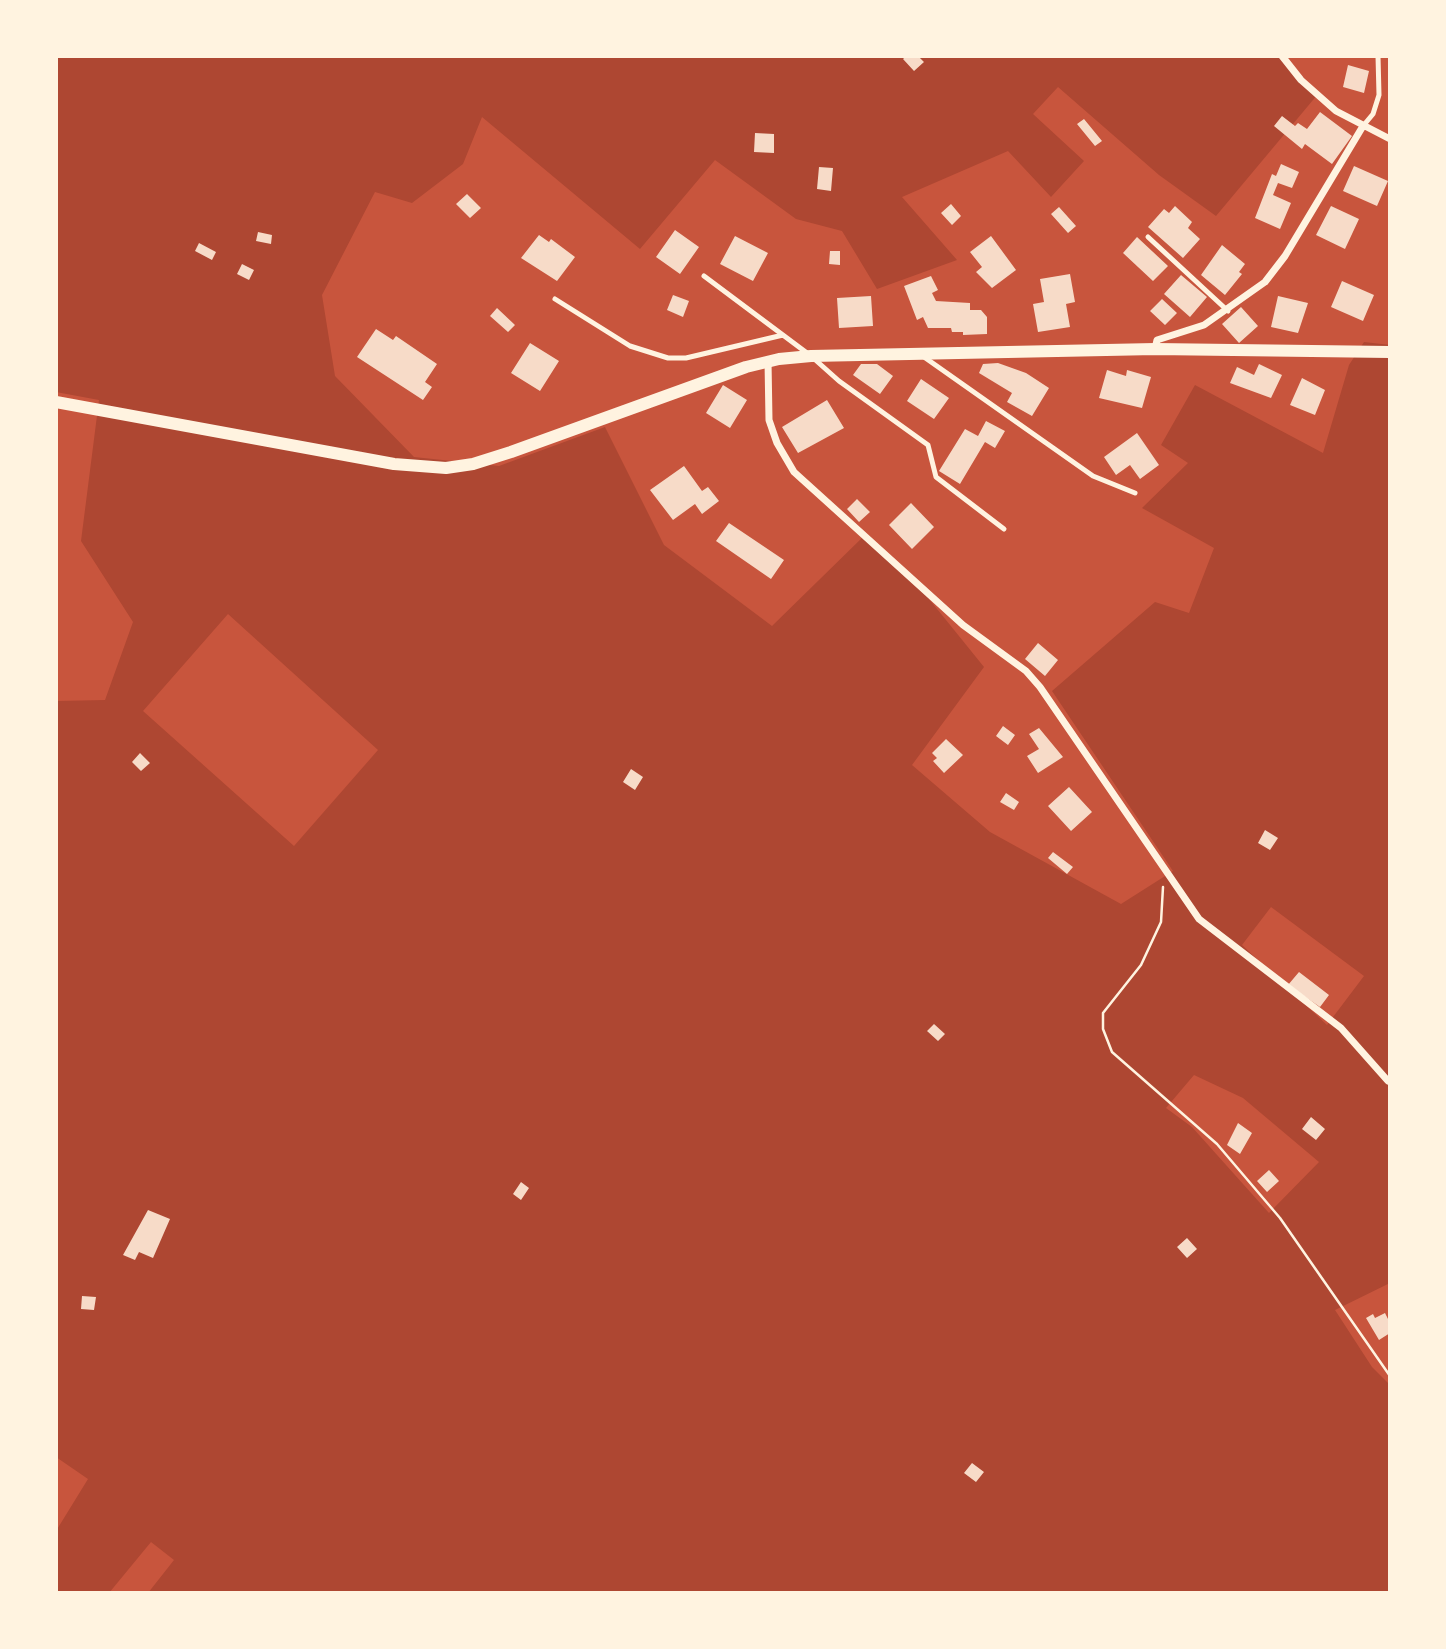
<!DOCTYPE html>
<style>
body{margin:0}
#map{position:relative;width:1446px;height:1649px;overflow:hidden;background:#c8553d;font-family:"Open Sans",sans-serif}
canvas{display:block}
.frame{position:absolute;inset:0;border:58px solid #fff3e0;pointer-events:none}
</style>
<div id="map">
<canvas width="1446" height="1649"></canvas>
<div class="frame"></div>
</div>
<script>
const g = document.querySelector('canvas').getContext('2d');
g.lineJoin = 'round';
function fill(path, color) {
  g.fillStyle = color;
  g.fill(path, 'evenodd');
}
function shape(rows) {
  const path = new Path2D();
  for (const r of rows) {
    path.moveTo(r[0], r[1]);
    for (let i = 2; i < r.length; i += 2) path.lineTo(r[i], r[i + 1]);
  }
  return path;
}
function stroke(path, color, width, dash) {
  g.strokeStyle = color;
  g.lineWidth = width;
  g.lineCap = dash ? 'butt' : 'round';
  g.setLineDash(dash || []);
  g.stroke(path);
}
const green = shape([
 [56,56,1285,56,1318,94,1216,216,1159,175,1058,87,1033,114,1084,161,1051,197,1008,151,902,197,957,260,877,289,842,231,796,219,715,160,640,249,482,117,463,164,412,203,375,192,322,295,335,376,414,457,499,466,605,427,664,545,772,626,866,534,908,573,984,667,912,765,990,832,1121,904,1173,871,1052,691,1155,602,1189,613,1214,548,1142,508,1188,463,1161,445,1195,385,1323,453,1349,365,1364,342,1390,345,1390,1283,1335,1310,1372,1367,1390,1385,1390,1593,148,1593,174,1560,151,1542,109,1593,56,1593,56,1531,88,1479,56,1457,56,701,105,700,133,622,81,541,99,400,56,392],
 [228,614,378,750,294,846,143,711],
 [1271,907,1364,976,1327,1025,1242,945],
 [1194,1075,1243,1098,1319,1162,1269,1213,1192,1127,1166,1108]
]);
const building = shape([
 [906,56,918,56,924,62,914,71,903,59],
 [1348,65,1369,71,1364,93,1343,87],
 [1320,112,1352,136,1332,164,1305,144,1302,149,1274,126,1282,116,1295,126,1298,123,1307,129],
 [1084,119,1102,141,1095,146,1077,124],
 [755,133,774,134,774,153,754,152],
 [1281,164,1299,172,1292,188,1278,183,1273,195,1291,203,1280,229,1255,218,1272,174,1276,176],
 [1354,166,1388,181,1377,206,1343,191],
 [819,167,833,168,831,191,817,189],
 [467,194,481,208,470,218,456,204],
 [951,204,961,216,952,225,941,213],
 [1175,206,1192,222,1188,228,1200,239,1183,258,1148,227,1164,209,1169,213],
 [1331,206,1359,219,1345,249,1316,235],
 [1059,207,1076,226,1068,233,1051,214],
 [675,230,699,247,680,274,656,257],
 [258,232,272,235,271,244,256,241],
 [539,235,549,242,551,239,575,257,557,281,521,258],
 [735,236,768,253,753,281,720,264],
 [991,236,1016,270,992,288,976,272,982,267,970,252],
 [1137,237,1168,266,1153,281,1123,253],
 [199,243,216,252,212,260,195,251],
 [1222,245,1245,264,1239,272,1242,274,1225,295,1201,275],
 [830,251,840,251,840,265,829,264],
 [242,264,254,270,249,280,237,274],
 [1070,274,1075,302,1066,304,1070,327,1038,332,1033,304,1044,302,1040,279],
 [1181,275,1207,297,1190,317,1164,294],
 [931,276,938,290,932,293,936,301,970,303,970,310,981,310,987,317,987,334,963,335,963,332,952,332,951,328,928,328,923,317,917,320,904,286],
 [1342,281,1374,295,1363,321,1331,307],
 [673,295,689,301,683,317,667,310],
 [871,296,873,326,839,328,837,298],
 [1278,296,1308,303,1298,333,1271,327],
 [1162,299,1177,313,1165,325,1150,311],
 [1241,307,1258,326,1239,343,1222,324],
 [497,308,515,325,508,332,490,316],
 [376,329,393,340,396,336,437,364,425,382,432,387,423,400,357,357],
 [530,343,559,361,540,391,511,373],
 [998,363,1026,373,1049,388,1032,416,1007,402,1012,393,979,373,983,364],
 [861,364,877,364,893,376,880,394,853,375],
 [1259,364,1282,375,1271,398,1230,383,1237,367,1254,375],
 [1107,370,1126,376,1127,370,1151,377,1142,408,1099,398],
 [1302,378,1325,390,1315,415,1290,405],
 [921,379,949,398,934,419,907,401],
 [723,385,747,400,730,428,706,413],
 [827,400,844,428,798,453,782,427],
 [986,421,1005,431,995,448,985,442,960,484,939,471,965,429,978,436],
 [1137,433,1159,465,1140,479,1130,465,1116,475,1104,457],
 [684,466,702,491,708,487,719,501,702,514,695,504,673,520,650,490],
 [857,499,870,512,859,522,847,509],
 [911,503,934,527,912,549,889,525],
 [729,523,784,560,771,579,716,541],
 [1038,643,1058,660,1045,676,1025,659],
 [1003,726,1015,735,1008,745,996,736],
 [1039,728,1063,757,1038,773,1027,756,1039,749,1029,734],
 [946,739,963,755,944,773,933,761,937,758,932,753],
 [140,753,150,763,141,771,132,762],
 [631,769,643,777,635,790,623,782],
 [1069,787,1092,812,1071,831,1048,806],
 [1006,793,1019,802,1014,810,1000,802],
 [1265,830,1278,838,1270,850,1258,843],
 [1053,852,1073,867,1067,874,1048,858],
 [1299,972,1329,995,1320,1007,1288,985],
 [934,1024,945,1034,938,1041,927,1031],
 [1311,1117,1325,1129,1316,1140,1302,1129],
 [1238,1123,1252,1133,1240,1154,1227,1145],
 [1269,1170,1279,1181,1267,1192,1257,1181],
 [521,1182,529,1188,521,1200,513,1194],
 [148,1210,170,1219,153,1258,139,1252,135,1260,123,1255],
 [1187,1238,1197,1249,1187,1258,1177,1247],
 [82,1296,96,1297,94,1310,81,1309],
 [1385,1313,1390,1323,1390,1333,1379,1340,1366,1318,1373,1314,1375,1318],
 [972,1463,984,1472,976,1482,964,1473]
]);
const path = shape([
 [1163,887,1161,922,1141,965,1103,1013,1103,1029,1112,1052,1217,1144,1280,1218,1390,1376]
]);
const service = shape([
 [1363,126,1373,114,1379,95,1378,56],
 [1148,237,1228,311],
 [704,276,811,356,839,381,928,445,936,477,1004,529],
 [555,299,630,346,668,358,686,358,783,335],
 [924,357,1093,476,1135,493]
]);
const minor = shape([
 [1282,56,1301,80,1336,111,1390,139],
 [1155,349,1157,340,1204,325,1265,282,1285,256,1363,126],
 [768,361,769,420,777,443,794,472,963,625,1026,671,1040,687,1199,919,1341,1028,1388,1081,1390,1079]
]);
const tertiary = shape([
 [56,402,394,464,446,468,473,464,511,452,746,367,779,359,811,356,1155,349,1390,352]
]);
fill(green, '#ae4732');
fill(building, '#f7dbc8');
stroke(path, '#fff3e0', 2.5);
stroke(service, '#fff3e0', 5);
stroke(minor, '#fff3e0', 7);
stroke(tertiary, '#fff3e0', 12);
</script>
